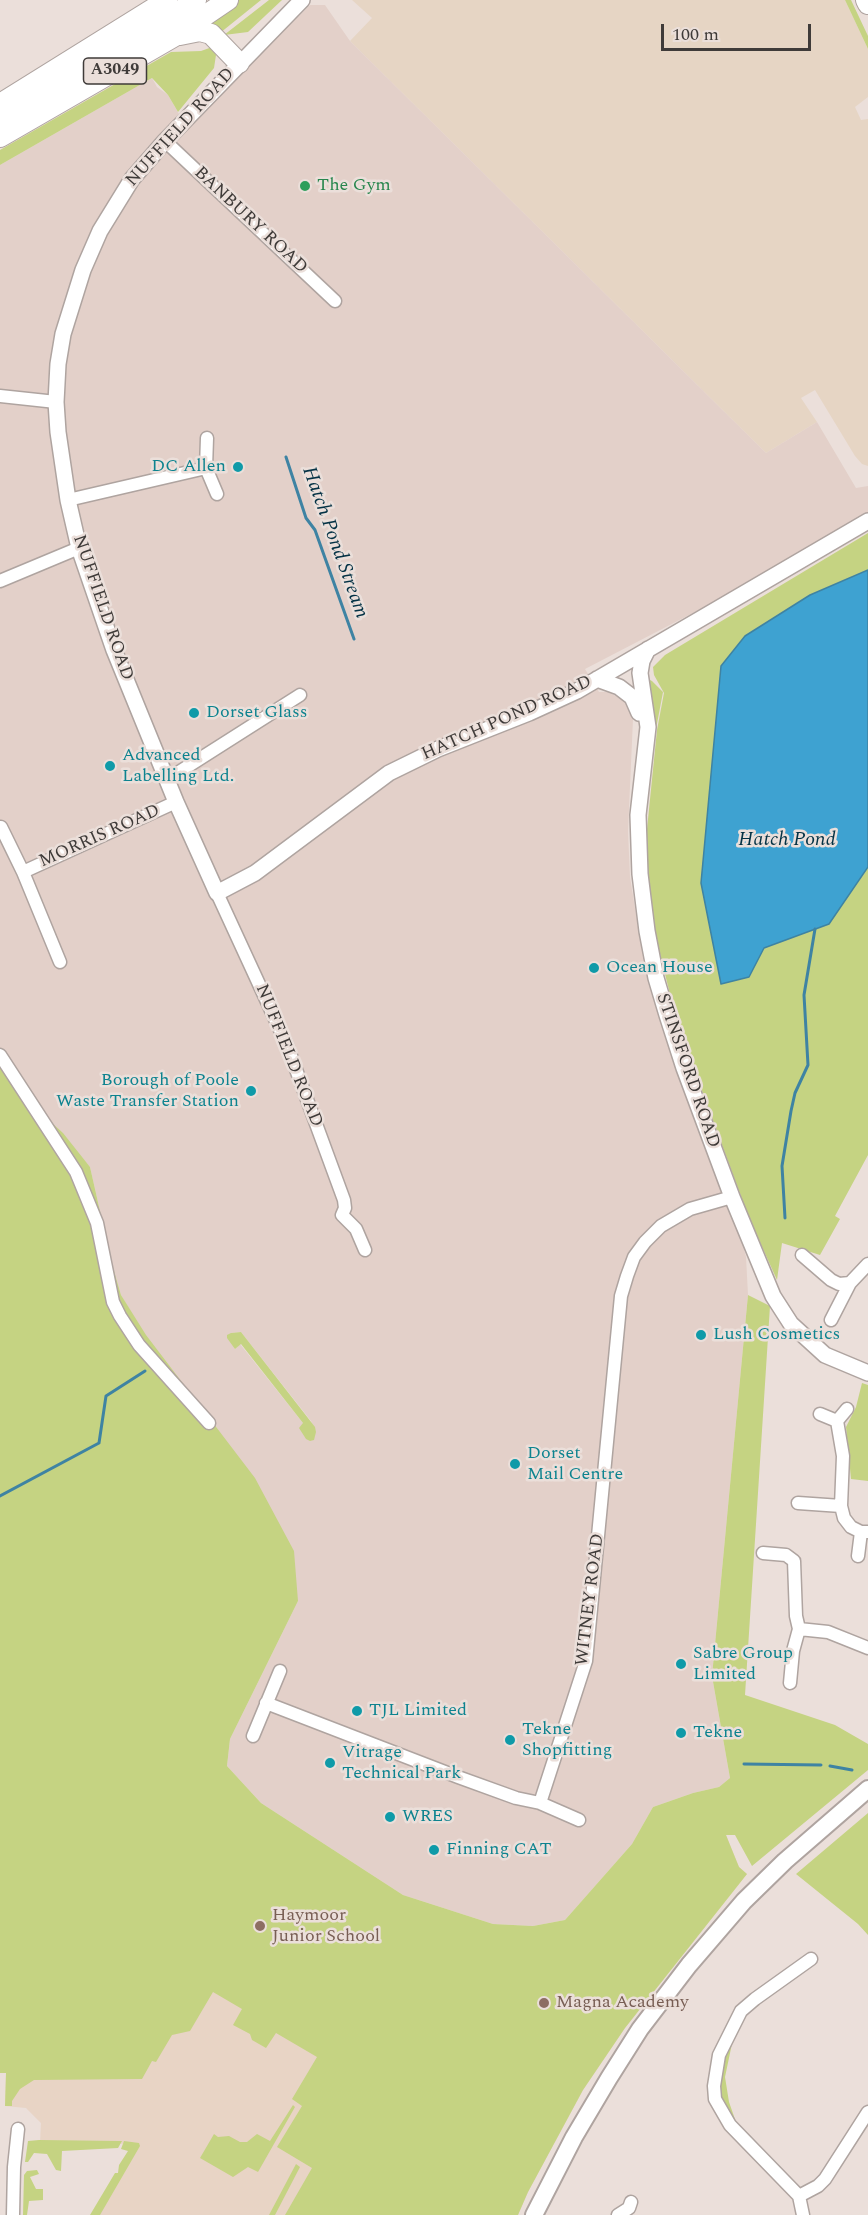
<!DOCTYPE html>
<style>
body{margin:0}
#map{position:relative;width:868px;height:2215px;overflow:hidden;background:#ebdfda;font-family:Spectral,serif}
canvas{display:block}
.scale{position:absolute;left:661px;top:24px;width:150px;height:27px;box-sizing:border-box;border:3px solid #3f3b39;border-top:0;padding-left:8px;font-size:18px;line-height:21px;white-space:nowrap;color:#3f3b39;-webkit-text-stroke:4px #ebdfda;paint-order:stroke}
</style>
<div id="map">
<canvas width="868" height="2215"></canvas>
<div class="scale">100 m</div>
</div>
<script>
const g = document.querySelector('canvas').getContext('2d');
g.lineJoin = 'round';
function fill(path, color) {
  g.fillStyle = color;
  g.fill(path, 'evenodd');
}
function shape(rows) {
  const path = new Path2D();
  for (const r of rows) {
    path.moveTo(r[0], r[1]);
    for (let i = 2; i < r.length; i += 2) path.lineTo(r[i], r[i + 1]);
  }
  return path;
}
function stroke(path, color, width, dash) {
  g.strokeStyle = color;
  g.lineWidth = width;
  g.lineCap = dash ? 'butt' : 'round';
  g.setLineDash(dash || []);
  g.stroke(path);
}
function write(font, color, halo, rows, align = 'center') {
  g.font = font + ' Spectral,serif';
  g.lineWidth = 5;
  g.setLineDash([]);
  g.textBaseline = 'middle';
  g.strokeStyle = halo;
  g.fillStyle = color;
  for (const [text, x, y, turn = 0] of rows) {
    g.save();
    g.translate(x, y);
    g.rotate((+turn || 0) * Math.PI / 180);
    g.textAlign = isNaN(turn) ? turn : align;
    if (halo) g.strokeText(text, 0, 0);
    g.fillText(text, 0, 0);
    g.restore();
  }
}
const commercial = shape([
 [352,0,845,0,868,49,868,97,855,107,861,120,868,119,868,466,862,464,855,456,815,390,801,398,817,422,766,453,350,41,372,18]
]);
const built = shape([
 [310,5,325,5,350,41,766,453,817,422,856,488,868,486,868,514,741,588,585,669,599,692,608,692,624,700,633,719,628,831,630,877,645,971,678,1074,713,1167,740,1233,746,1257,748,1295,712,1676,730,1778,719,1787,693,1793,653,1807,632,1844,565,1920,533,1926,493,1924,403,1895,261,1803,227,1766,230,1739,298,1601,121,1295,112,1264,90,1167,30,1103,0,1051,0,165,152,78,157,87,168,95,187,128],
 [241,1332,311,1421,316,1432,303,1423,240,1344,235,1349,231,1333]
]);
const education = shape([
 [186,1758,502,1962,726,1835,739,1867,747,1874,625,2028,583,2090,528,2192,518,2215,96,2215,138,2144,40,2143,41,2123,26,2108,5,2106,6,2073]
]);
const green = shape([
 [236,0,261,0,220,33,200,24],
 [269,0,282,0,248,32,224,35],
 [845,0,851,0,868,36,868,49],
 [215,46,213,50,216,55,214,68,178,112,168,95,152,78,0,165,0,150,171,52,201,51],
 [868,533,868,1155,835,1216,840,1219,820,1255,782,1243,777,1280,749,1218,701,1088,671,998,657,942,649,901,647,871,647,829,657,730,664,693,654,675,653,667,665,655],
 [648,679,652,681,663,692,655,734,652,734],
 [0,1055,30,1103,63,1133,90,1167,112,1264,121,1295,146,1335,255,1478,294,1551,298,1601,230,1739,227,1766,261,1803,403,1895,493,1924,533,1926,565,1920,632,1844,653,1807,693,1793,719,1787,730,1778,712,1676,748,1295,770,1306,745,1695,835,1725,868,1744,868,1770,752,1866,735,1835,726,1835,739,1867,747,1874,625,2028,583,2090,528,2192,518,2215,285,2215,312,2168,277,2147,302,2106,292,2099,317,2057,276,2033,266,2048,252,2040,250,2034,233,2025,242,2009,213,1992,190,2031,172,2035,156,2062,152,2061,142,2079,34,2080,20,2089,12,2101,12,2106,5,2106,6,2073,0,2073],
 [241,1332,315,1427,316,1432,314,1440,310,1441,306,1439,299,1428,303,1423,241,1344,235,1349,227,1338,227,1335,231,1333],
 [862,1383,868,1385,868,1481,851,1479,846,1427,856,1407],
 [868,1813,868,1935,858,1924,796,1874],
 [734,2034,725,2077,729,2102,737,2125,719,2094,721,2067],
 [293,2105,295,2107,258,2172,248,2167,233,2177,200,2158,214,2134,218,2137,229,2136,240,2142,247,2142,257,2134,270,2141],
 [39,2140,121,2141,122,2141,118,2148,62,2151,61,2171,56,2170,47,2154,34,2153,28,2162,25,2162,28,2141],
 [124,2141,139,2143,140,2146,100,2215,90,2215,115,2173,118,2173,119,2165,128,2151,121,2149],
 [296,2164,300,2167,275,2215,269,2215],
 [37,2170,39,2174,30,2177,36,2189,43,2189,43,2200,29,2201,27,2215,23,2215,24,2175,27,2171]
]);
const water = shape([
 [868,570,868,867,829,924,764,948,749,977,721,984,701,883,721,666,745,636,810,595,868,570]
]);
const stream = shape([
 [286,457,306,518,315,530,354,639],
 [785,1218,782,1166,791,1111,795,1093,808,1065,804,995,815,929],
 [0,1496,99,1443,106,1396,145,1371],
 [744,1764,821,1765],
 [830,1766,852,1770]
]);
const minor = shape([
 [165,141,335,301],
 [0,396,56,402],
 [207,438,206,468,217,494],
 [68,500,206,468],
 [0,581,79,548],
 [168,779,300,695],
 [1,827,23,872,60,962],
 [23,872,176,802],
 [217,893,287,1045,344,1200,345,1208,342,1215,356,1229,365,1250],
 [0,1055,76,1172,97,1223,113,1302,120,1316,139,1345,209,1423],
 [802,1255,831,1280,839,1284,850,1283],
 [831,1320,850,1283,868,1264],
 [820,1414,837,1421,843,1456,841,1506,844,1518,851,1527,861,1532,868,1532],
 [837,1421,847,1409],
 [798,1503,841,1506],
 [763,1553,786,1555,794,1561,796,1616,799,1629,828,1632,868,1648],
 [858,1556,861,1532],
 [790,1683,793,1651,799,1629],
 [266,1703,458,1777,516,1798,540,1803,586,1661,621,1296,627,1276,634,1257,645,1242,661,1226,690,1209,732,1197],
 [253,1736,280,1671],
 [540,1803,579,1820],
 [799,2196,818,2186,825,2179,868,2112],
 [13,2215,14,2167,18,2129],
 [618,2215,629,2208,631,2202],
 [803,2215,799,2196,730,2125,715,2099,714,2086,719,2055,741,2011,755,1999,811,1959]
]);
const tertiary = shape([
 [302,0,165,141,132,179,100,231,83,270,63,334,58,364,56,402,58,432,68,500,79,548,114,650,176,802,217,893,255,873,389,773,438,749,529,713,577,691,868,521],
 [648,649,642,661,640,673,648,727,638,815,640,874,647,931,656,978,667,1015,684,1068,732,1197,773,1296,791,1324,825,1355,868,1373],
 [597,679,619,687,632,697,639,713]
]);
const secondary = shape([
 [534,2215,574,2137,609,2078,640,2029,689,1965,744,1901,785,1861,868,1789]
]);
const primary = shape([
 [866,0,868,4]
]);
const trunk = shape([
 [180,35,200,31,211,34,239,63],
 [0,104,167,0],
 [0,122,142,36,196,0],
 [0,137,175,36,228,0]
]);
const markers = [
 [305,186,6,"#2e9e5b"],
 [238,467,6,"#0f9aa8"],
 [194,713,6,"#0f9aa8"],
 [110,766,6,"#0f9aa8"],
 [594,968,6,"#0f9aa8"],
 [251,1091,6,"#0f9aa8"],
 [701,1335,6,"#0f9aa8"],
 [515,1464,6,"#0f9aa8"],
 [681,1664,6,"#0f9aa8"],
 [357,1711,6,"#0f9aa8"],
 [681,1733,6,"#0f9aa8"],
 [510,1740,6,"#0f9aa8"],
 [330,1763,6,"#0f9aa8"],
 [390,1817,6,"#0f9aa8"],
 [434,1850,6,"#0f9aa8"],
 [260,1926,6,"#8d6e63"],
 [544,2003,6,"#8d6e63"]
];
const shields = [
 [115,71,63]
];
const shieldNames = [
 ["A3049",115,71]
];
const streetNames = [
 ["NUFFIELD ROAD",181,128,-48],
 ["BANBURY ROAD",250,221,43],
 ["NUFFIELD ROAD",102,608,71],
 ["HATCH POND ROAD",507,719,-24],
 ["MORRIS ROAD",100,837,-24],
 ["NUFFIELD ROAD",288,1056,68],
 ["STINSFORD ROAD",687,1071,71],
 ["WITNEY ROAD",591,1600,-83]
];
const leisureNames = [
 ["The Gym",317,186]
];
const cultureNames = [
 ["DC Allen",226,467,"right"],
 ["Dorset Glass",206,713],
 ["Advanced",122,756],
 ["Labelling Ltd.",122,777],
 ["Ocean House",606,968],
 ["Borough of Poole",239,1081,"right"],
 ["Waste Transfer Station",239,1102,"right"],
 ["Lush Cosmetics",713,1335],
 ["Dorset",527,1454],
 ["Mail Centre",527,1475],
 ["Sabre Group",693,1654],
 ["Limited",693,1675],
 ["TJL Limited",369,1711],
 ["Tekne",522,1730],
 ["Shopfitting",522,1751],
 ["Tekne",693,1733],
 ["Vitrage",342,1753],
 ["Technical Park",342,1774],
 ["WRES",402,1817],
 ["Finning CAT",446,1850]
];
const educationNames = [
 ["Haymoor",272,1916],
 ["Junior School",272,1937],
 ["Magna Academy",556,2003]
];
const waterNames = [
 ["Hatch Pond Stream",334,543,70],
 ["Hatch Pond",787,841]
];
fill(commercial, '#e6d5c4');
fill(built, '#e3d0c9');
fill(education, '#e8d4c5');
fill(green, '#c5d382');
fill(water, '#3ea2d1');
stroke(water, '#3e83a3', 1.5);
stroke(stream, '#3e83a3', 3);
stroke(minor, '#afa4a0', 15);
stroke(tertiary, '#afa4a0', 18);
stroke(secondary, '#afa4a0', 20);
stroke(primary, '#afa4a0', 22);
stroke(trunk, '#afa4a0', 22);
stroke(minor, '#fff', 12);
stroke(tertiary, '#fff', 15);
stroke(secondary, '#fff', 16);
stroke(primary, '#fff', 20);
stroke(trunk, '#fff', 20);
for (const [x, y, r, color] of markers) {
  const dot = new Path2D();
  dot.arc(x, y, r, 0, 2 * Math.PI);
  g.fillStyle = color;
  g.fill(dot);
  stroke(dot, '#ebdfda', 2);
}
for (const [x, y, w] of shields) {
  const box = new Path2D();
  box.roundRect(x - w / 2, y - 13, w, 26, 4.5);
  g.fillStyle = '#ebdfda';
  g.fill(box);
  stroke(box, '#3f3b39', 1.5);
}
write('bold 16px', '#3f3b39', null, shieldNames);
write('18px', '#3f3b39', '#ebdfda', streetNames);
write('18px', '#27864d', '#ebdfda', leisureNames, 'left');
write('18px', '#0d838f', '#ebdfda', cultureNames, 'left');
write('18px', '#785e54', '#ebdfda', educationNames, 'left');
write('italic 20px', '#043245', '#ebdfda', waterNames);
</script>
